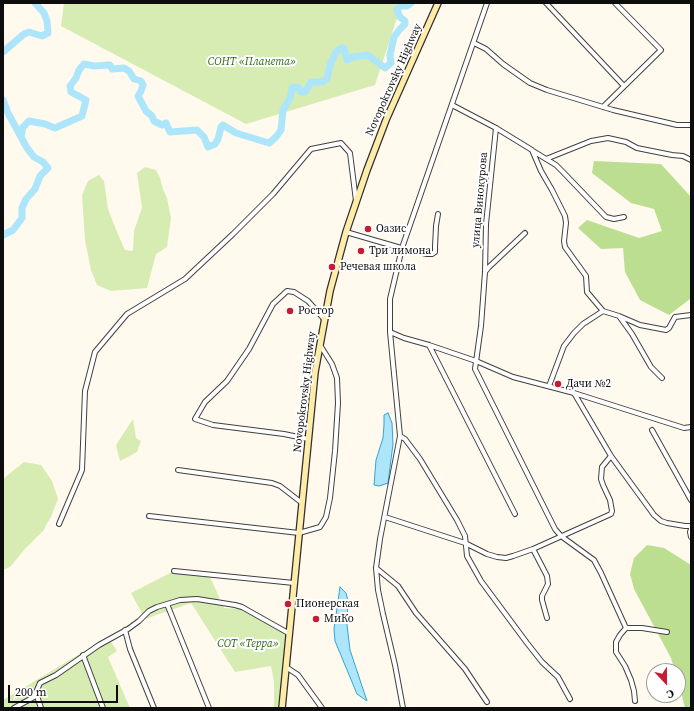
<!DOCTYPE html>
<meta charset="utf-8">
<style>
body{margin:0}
#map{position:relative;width:694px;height:711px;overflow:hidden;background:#fffaed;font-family:"Source Serif 4",serif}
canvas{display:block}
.frame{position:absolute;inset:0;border:4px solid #0d0d0d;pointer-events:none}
.north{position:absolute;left:646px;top:663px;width:40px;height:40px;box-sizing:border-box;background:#fff;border:1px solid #9e9e9e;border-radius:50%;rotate:158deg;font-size:11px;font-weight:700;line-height:16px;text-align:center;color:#0d0d0d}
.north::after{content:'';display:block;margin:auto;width:14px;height:18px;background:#c71b34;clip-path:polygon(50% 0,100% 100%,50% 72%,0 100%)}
.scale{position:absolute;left:8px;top:685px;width:110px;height:18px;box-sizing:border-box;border:2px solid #0d0d0d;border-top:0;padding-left:5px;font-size:12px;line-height:14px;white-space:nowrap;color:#0d0d0d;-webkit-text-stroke:3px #fff;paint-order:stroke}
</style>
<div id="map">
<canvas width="694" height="711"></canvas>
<div class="frame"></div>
<div class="north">С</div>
<div class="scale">200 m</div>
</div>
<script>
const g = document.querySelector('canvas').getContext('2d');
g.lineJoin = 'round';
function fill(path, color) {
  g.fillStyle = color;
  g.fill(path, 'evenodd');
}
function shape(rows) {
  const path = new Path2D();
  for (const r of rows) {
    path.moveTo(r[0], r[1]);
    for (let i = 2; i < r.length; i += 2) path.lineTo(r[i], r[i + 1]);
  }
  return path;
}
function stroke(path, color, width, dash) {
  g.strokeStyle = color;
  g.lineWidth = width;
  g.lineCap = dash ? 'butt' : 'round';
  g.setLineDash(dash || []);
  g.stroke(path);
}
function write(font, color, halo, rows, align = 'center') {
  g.font = font + ' "Source Serif 4",serif';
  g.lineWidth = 4;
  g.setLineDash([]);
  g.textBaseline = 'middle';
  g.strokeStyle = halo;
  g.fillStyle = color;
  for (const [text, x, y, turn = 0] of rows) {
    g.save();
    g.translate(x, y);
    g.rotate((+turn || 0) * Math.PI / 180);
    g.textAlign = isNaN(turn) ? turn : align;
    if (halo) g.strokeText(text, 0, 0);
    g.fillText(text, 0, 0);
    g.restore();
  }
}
const green = shape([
 [64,3,402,3,375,85,246,124,61,26],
 [145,167,156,170,160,178,163,189,167,198,171,218,167,247,156,254,147,288,111,291,97,285,91,270,85,240,82,195,88,181,99,175,104,181,108,209,117,232,125,250,133,251,134,231,142,208,137,173],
 [133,419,136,438,141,441,137,452,120,461,116,445],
 [24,462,41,465,52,481,58,499,51,517,46,525,44,530,24,550,10,567,3,570,3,479],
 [170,573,210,577,224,608,242,609,245,612,287,635,280,708,274,708,274,682,271,666,235,672,191,603,145,619,131,593],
 [108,637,117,651,108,657,130,708,3,708,3,700]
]);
const forest = shape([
 [594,161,661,164,691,197,691,297,690,299,669,315,640,300,625,272,623,248,601,249,578,228,587,220,639,238,662,231,654,209,631,203,592,173],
 [647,545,664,548,691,565,691,708,685,708,678,680,678,671,675,671,671,658,634,589,630,574,634,558]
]);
const water = shape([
 [388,413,392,423,393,444,389,475,388,483,379,486,374,485,376,460,383,438,384,425,384,415,388,413],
 [340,587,346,593,348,601,347,625,350,650,367,701,357,694,335,641,334,629,340,587]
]);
const river = shape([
 [3,52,24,34,29,32,42,36,48,33,47,21,44,13,35,3],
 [3,100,8,113,27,148,34,157,43,162,48,168,40,176,35,189,26,199,22,208,22,218,13,230,3,235],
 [21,136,23,127,29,121,45,124,55,128,82,116,86,100,71,92,70,86,76,78,79,70,84,64,94,66,110,65,112,69,124,68,129,71,134,79,141,81,143,85,141,91,138,96,146,111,152,116,154,121,162,125,166,123,170,132,197,130,204,137,208,147,215,144,218,139,221,127,223,125,236,133,269,143,276,137,281,130,283,110,290,98,292,88,294,87,299,88,301,92,305,92,311,82,322,82,327,79,330,65,336,52,341,48,344,48,347,60,353,57,368,55,385,68,391,63,390,55,394,37,400,29,405,24,405,21,400,17,397,10,400,6,407,6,411,3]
]);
const minor = shape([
 [487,3,402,248,390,299,390,332,404,338,429,345,476,361,513,377,574,393,684,428,691,427],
 [546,3,624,86],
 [474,43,486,49,503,64,530,83,547,90,613,110,677,125,691,125],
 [452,105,496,128,532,150,541,171,552,190,565,216,566,223,564,241,565,247,586,276,587,292,603,311],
 [603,107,661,50,615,3],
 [496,128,486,224,485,272,481,326,475,369,555,529,561,536,594,560,601,573,626,628,620,635,616,642,616,652,625,666,631,680,634,691,635,701],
 [533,151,556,165,563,172,606,217,614,219,624,217],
 [546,159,591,141,608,138,626,142,637,148,672,155,683,156,691,160],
 [346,232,408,250,427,254,432,254,435,252,435,247,436,226,438,214],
 [485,272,489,267,525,233],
 [619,316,640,325,666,330,669,328,675,317,691,315],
 [390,332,400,436,380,539,376,568,378,590,383,614,395,665,403,708],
 [429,345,515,514],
 [549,386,564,346,574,333,583,324,603,311,619,316,632,334,651,367,662,378],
 [574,393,611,456,654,515,661,521,667,523,685,526,691,526],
 [652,430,691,500],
 [400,436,405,439,420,459,457,520,465,536,467,556,481,581,527,643,542,662,558,677,570,699],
 [308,439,284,434,213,425,195,419,205,402,227,381,249,349,273,304,287,291,294,292,308,301,324,319],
 [178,470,272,483,280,486,302,503],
 [149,516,299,533,320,527,326,517,330,498,335,451,338,403,337,378,332,364,320,345],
 [385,517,465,543,487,554,497,557,506,558,513,556,533,549,611,514,612,511,610,500,603,485,601,479,602,467,611,456],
 [59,524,82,470,85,391,95,352,127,314,185,279,233,234,273,194,311,149,341,143,350,153,356,201],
 [691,529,690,532,691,537],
 [533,549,547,576,548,584,542,596,542,600,547,618],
 [376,568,398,586,416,613,465,669,487,702],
 [174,571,294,583],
 [167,604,209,708],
 [626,628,642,628,667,632],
 [125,630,130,649,154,708],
 [83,655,103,708],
 [286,667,298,675,322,708],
 [36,693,41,708],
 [14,708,34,697,40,683,56,675,99,645,128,629,139,621,149,611,157,607,167,604,180,600,197,599,235,605,242,607,290,634]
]);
const secondary = shape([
 [282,708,315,372,330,291,346,232,367,170,386,120,438,3]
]);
const markers = [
 [368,229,4,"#c71b34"],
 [361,251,4,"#c71b34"],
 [332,267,4,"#c71b34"],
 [290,311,4,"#c71b34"],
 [558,384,4,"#c71b34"],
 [288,604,4,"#c71b34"],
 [316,619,4,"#c71b34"]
];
const parkNames = [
 ["СОНТ «Планета»",252,62],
 ["СОТ «Терра»",248,644]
];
const streetNames = [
 ["Novopokrovsky Highway",394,80,-66],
 ["улица Винокурова",480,200,-85],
 ["Novopokrovsky Highway",305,392,-83]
];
const poiNames = [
 ["Оазис",376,229],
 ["Три лимона",369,251],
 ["Речевая школа",340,267],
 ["Ростор",298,311],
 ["Дачи №2",566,384],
 ["Пионерская",296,604],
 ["МиКо",324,619]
];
fill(green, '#d7ecb3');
fill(forest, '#bcde91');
fill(water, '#ade6fb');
stroke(water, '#2fa5d7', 1);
stroke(river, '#ade6fb', 7);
stroke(minor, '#404040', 6);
stroke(secondary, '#2f2f2f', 8);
stroke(minor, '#fff', 4);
stroke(secondary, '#ffeca8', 5.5);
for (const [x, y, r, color] of markers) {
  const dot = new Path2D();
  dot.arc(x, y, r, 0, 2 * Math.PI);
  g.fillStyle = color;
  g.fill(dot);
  stroke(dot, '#fff', 1.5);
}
write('italic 11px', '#316918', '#fff', parkNames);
write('11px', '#0d0d0d', '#fff', streetNames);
write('11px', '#0d0d0d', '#fff', poiNames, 'left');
</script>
